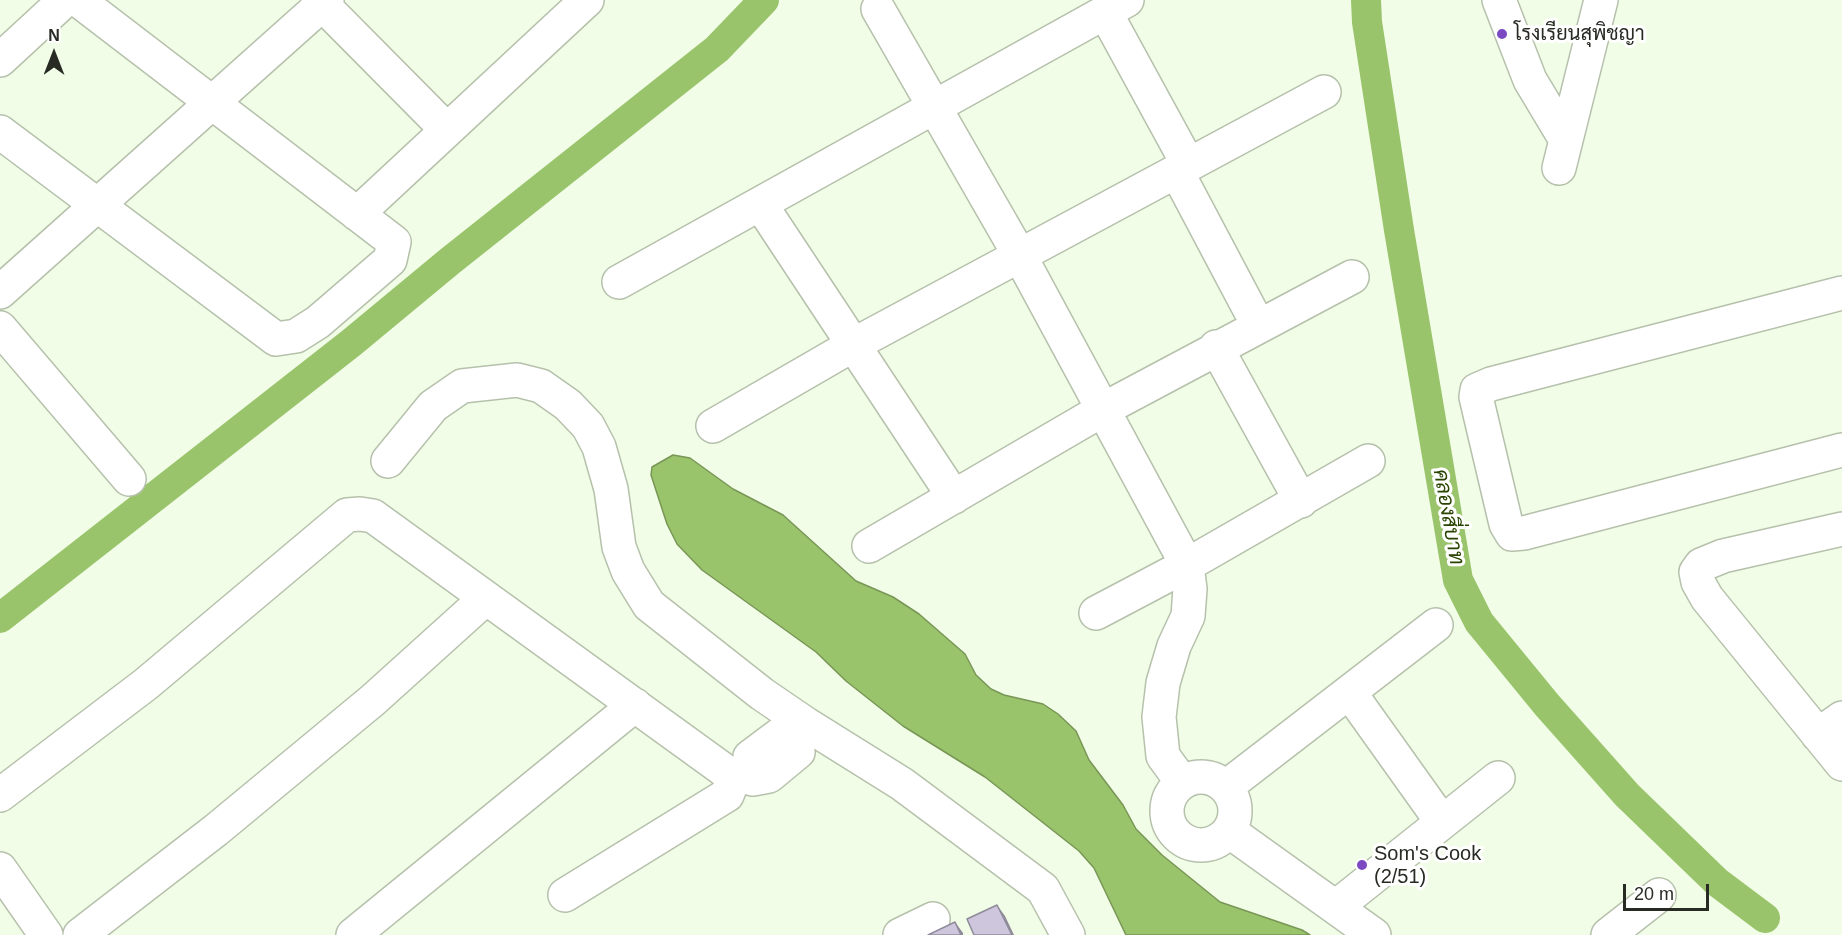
<!DOCTYPE html>
<meta charset="utf-8">
<style>
body{margin:0}
#map{position:relative;width:1842px;height:935px;overflow:hidden;background:#f1fde6;font-family:Helvetica,sans-serif}
canvas{display:block}
.north{position:absolute;left:24px;top:24px;width:60px;height:60px;-webkit-text-stroke:4px #fff;paint-order:stroke;rotate:0deg;font-size:16px;font-weight:700;line-height:24px;text-align:center;color:#272b23}
.north::after{content:'';display:block;margin:auto;width:21px;height:27px;background:#272b23;clip-path:polygon(50% 0,100% 100%,50% 72%,0 100%)}
.scale{position:absolute;left:1623px;top:884px;width:86px;height:27px;box-sizing:border-box;border:3px solid #272b23;border-top:0;padding-left:8px;font-size:18px;line-height:21px;white-space:nowrap;color:#272b23;-webkit-text-stroke:4px #fff;paint-order:stroke}
</style>
<div id="map">
<canvas width="1842" height="935"></canvas>
<div class="north">N</div>
<div class="scale">20 m</div>
</div>
<script>
const g = document.querySelector('canvas').getContext('2d');
g.lineJoin = 'round';
function fill(path, color) {
  g.fillStyle = color;
  g.fill(path, 'evenodd');
}
function shape(rows) {
  const path = new Path2D();
  for (const r of rows) {
    if (r.length === 3) {
      path.moveTo(r[0] + r[2], r[1]);
      path.arc(r[0], r[1], r[2], 0, 2 * Math.PI);
      continue;
    }
    path.moveTo(r[0], r[1]);
    for (let i = 2; i < r.length; i += 2) path.lineTo(r[i], r[i + 1]);
  }
  return path;
}
function stroke(path, color, width, dash) {
  g.strokeStyle = color;
  g.lineWidth = width;
  g.lineCap = dash ? 'butt' : 'round';
  g.setLineDash(dash || []);
  g.stroke(path);
}
function write(font, color, halo, rows, align = 'center') {
  g.font = font + ' Helvetica,Sarabun,sans-serif';
  g.lineWidth = 6;
  g.setLineDash([]);
  g.textBaseline = 'middle';
  g.strokeStyle = halo;
  g.fillStyle = color;
  for (const [text, x, y, turn = 0] of rows) {
    g.save();
    g.translate(x, y);
    g.rotate((+turn || 0) * Math.PI / 180);
    g.textAlign = isNaN(turn) ? turn : align;
    if (halo) g.strokeText(text, 0, 0);
    g.fillText(text, 0, 0);
    g.restore();
  }
}
const water = shape([
 [673,455,690,458,733,489,783,515,856,581,893,597,919,614,965,654,976,675,991,689,1004,695,1043,704,1058,714,1076,731,1089,760,1123,805,1136,829,1162,855,1220,902,1302,930,1310,935,1126,935,1094,868,1079,851,985,777,903,726,846,681,816,652,702,570,677,544,667,524,651,475,652,467,673,455]
]);
const canal = shape([
 [1366,0,1367,22,1399,230,1458,580,1479,622,1547,705,1627,795,1717,882,1765,918],
 [0,618,351,343,450,261,717,49,764,0]
]);
const minor = shape([
 [318,0,447,130],
 [1499,0,1530,80,1566,140],
 [878,9,1020,256,1187,565,1190,589,1188,616,1174,646,1163,683,1159,717,1163,756,1182,782],
 [1105,12,1188,164],
 [0,60,65,0],
 [0,132,276,339,296,336,318,322,390,260,394,242,78,0],
 [1559,168,1601,0],
 [1177,172,1258,325],
 [761,205,954,497],
 [357,214,587,0],
 [619,282,1127,0],
 [0,292,327,0],
 [1842,293,1491,384,1477,390,1476,397,1506,524,1512,534,1524,533,1842,450],
 [0,328,129,479],
 [1216,347,1301,501],
 [713,426,853,345,1324,92],
 [388,461,433,406,462,386,517,380,541,386,568,405,588,426,599,447,611,489,619,547,628,571,649,605,762,694,806,724,902,784,1043,889,1068,935],
 [1842,529,1723,556,1701,565,1696,572,1698,582,1707,598,1842,764],
 [869,546,1104,409,1352,277],
 [1096,613,1187,565,1368,461],
 [1350,693,1442,822],
 [1818,735,1842,718],
 [1201,811,34],
 [753,779,750,757,782,733,794,735,806,724],
 [1226,787,1436,625],
 [0,795,146,684,347,515,360,514,373,516,728,773,753,779,769,776,798,752,794,735],
 [1229,831,1374,935],
 [0,869,46,935],
 [565,895,727,795,731,785,728,773],
 [1337,906,1498,778],
 [80,935,216,830,373,700,486,598],
 [353,935,635,705],
 [900,935,933,919],
 [1608,935,1659,895]
]);
const shadedWall = shape([
 [997,905,1005,916,1014,935,1012,935],
 [955,922,963,933,963,935,961,935]
]);
const building = shape([
 [997,905,1012,935,974,935,967,919,997,905],
 [955,922,961,935,928,935,955,922]
]);
const markers = [
 [1502,34,6,"#7b49c1"],
 [1362,865,6,"#7b49c1"]
];
const poiNames = [
 ["โรงเรียนสุพิชญา",1514,34],
 ["Som's Cook",1374,854],
 ["(2/51)",1374,877]
];
const waterNames = [
 ["คลองสี่บาท",1448,517,80]
];
fill(water, '#9ac46c');
stroke(water, '#789656', 1.5);
stroke(canal, '#9ac46c', 30);
stroke(minor, '#b6c1ac', 36);
stroke(minor, '#fff', 33);
fill(shadedWall, '#908b9b');
fill(building, '#cdc6dd');
stroke(building, '#908b9b', 1.5);
for (const [x, y, r, color] of markers) {
  const dot = new Path2D();
  dot.arc(x, y, r, 0, 2 * Math.PI);
  g.fillStyle = color;
  g.fill(dot);
  stroke(dot, '#fff', 2);
}
write('20px', '#272b23', '#fff', poiNames, 'left');
write('italic 21px', '#294301', '#fff', waterNames);
</script>
